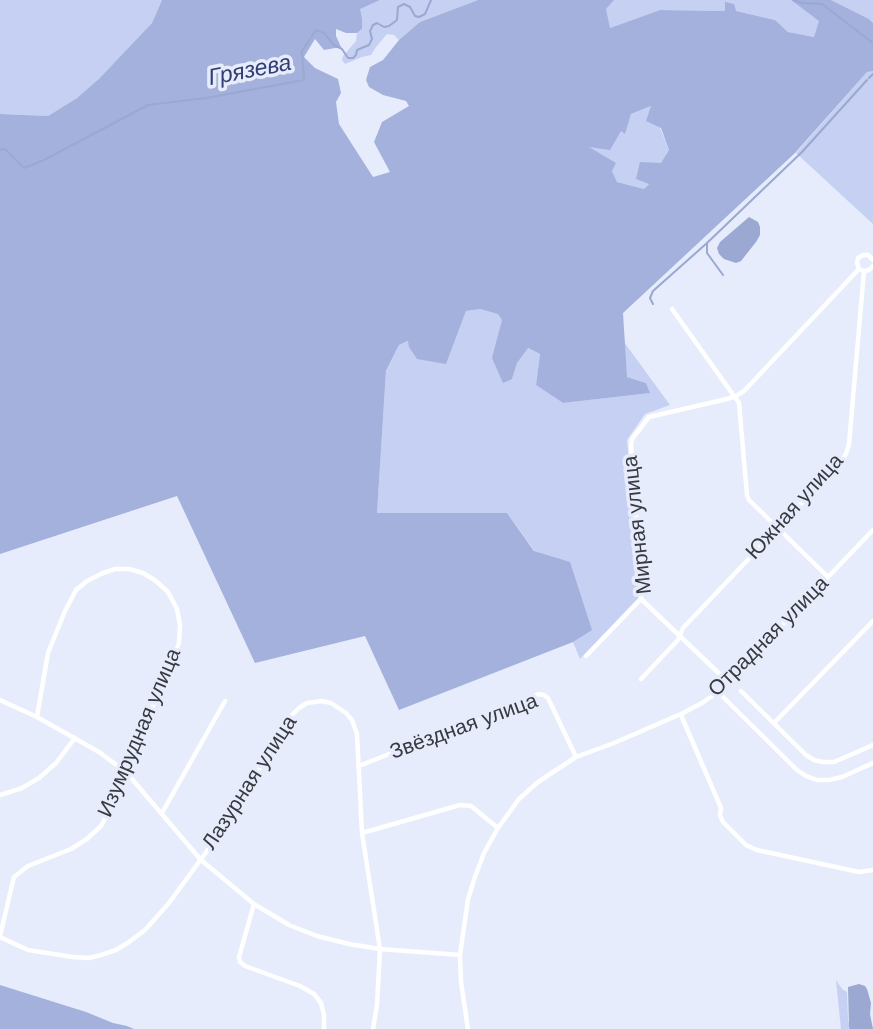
<!DOCTYPE html>
<meta charset="utf-8">
<style>
body{margin:0}
canvas{display:block;background:#e6ecfb}
</style>
<canvas width="873" height="1029"></canvas>
<script>
const g = document.querySelector('canvas').getContext('2d');
g.lineJoin = 'round';
function fill(path, color) {
  g.fillStyle = color;
  g.fill(path, 'evenodd');
}
function shape(rows) {
  const path = new Path2D();
  for (const r of rows) {
    path.moveTo(r[0], r[1]);
    for (let i = 2; i < r.length; i += 2) path.lineTo(r[i], r[i + 1]);
  }
  return path;
}
function stroke(path, color, width, dash) {
  g.strokeStyle = color;
  g.lineWidth = width;
  g.lineCap = dash ? 'butt' : 'round';
  g.setLineDash(dash || []);
  g.stroke(path);
}
function write(font, color, halo, rows, align = 'center') {
  g.font = font + ' Arial,sans-serif';
  g.lineWidth = 7;
  g.setLineDash([]);
  g.textBaseline = 'middle';
  g.strokeStyle = halo;
  g.fillStyle = color;
  for (const [text, x, y, turn = 0] of rows) {
    g.save();
    g.translate(x, y);
    g.rotate((+turn || 0) * Math.PI / 180);
    g.textAlign = isNaN(turn) ? turn : align;
    if (halo) g.strokeText(text, 0, 0);
    g.fillText(text, 0, 0);
    g.restore();
  }
}
const green = shape([
 [0,0,162,0,152,23,99,80,77,98,48,116,0,114],
 [380,0,478,0,420,22,399,40,394,35,387,34,376,47,371,55,362,57,345,64,342,60,343,56,356,41,357,33,362,29,362,18,359,9],
 [614,0,791,0,820,21,814,37,788,32,775,20,736,11,725,2,725,11,660,10,610,28,605,9],
 [831,0,873,0,873,23,869,19],
 [873,71,873,224,796,153,867,72],
 [651,106,669,150,649,184,644,189,617,182,612,171,587,146,621,130,625,133,631,114],
 [480,309,499,314,502,320,499,333,512,379,517,363,527,348,540,354,536,385,563,403,649,393,646,383,627,377,624,342,670,405,645,414,627,440,640,592,638,598,580,659,573,642,592,629,507,513,377,513,386,372,399,345,409,341,446,363,466,311],
 [836,980,842,989,847,992,848,1020,850,1029,841,1029]
]);
const forest = shape([
 [162,0,380,0,360,9,362,18,362,29,357,33,346,33,336,29,336,36,341,47,324,50,315,39,304,57,315,68,338,79,341,93,336,102,339,124,373,177,390,172,374,142,382,122,409,106,406,101,383,95,369,87,366,80,370,67,383,60,399,40,420,22,478,0,614,0,606,9,610,28,660,10,725,11,725,2,734,4,736,11,775,20,788,32,814,37,819,21,791,0,831,0,869,19,873,23,873,71,867,72,795,153,623,313,627,377,646,383,650,393,563,403,536,385,540,354,528,348,517,363,512,379,503,383,492,358,502,320,498,314,480,309,466,311,446,364,417,359,409,347,408,341,399,345,386,371,377,513,507,513,534,551,570,562,592,630,573,642,399,710,365,636,255,663,177,496,0,554,0,114,48,116,77,98,99,79,152,23],
 [651,106,646,121,661,128,669,150,661,163,640,162,636,179,649,184,644,189,617,182,612,171,616,163,589,147,610,150,621,131,625,134,631,114],
 [0,985,86,1012,113,1023,127,1026,134,1029,0,1029]
]);
const water = shape([
 [749,217,758,222,760,227,760,235,756,242,741,261,736,263,724,259,719,254,717,248,720,242],
 [859,984,865,986,867,989,871,1003,870,1014,873,1029,850,1029,849,1027,848,987]
]);
const stream = shape([
 [793,0,802,3,822,4,873,43],
 [869,78,873,74],
 [0,150,5,149,24,168,44,160,148,105,206,98,304,80,302,51,316,30,324,33,334,45,342,49,348,58,353,58,356,55,357,50,369,45,372,39,370,31,373,25,377,23,384,27,389,26,397,20,398,7,404,4,410,7,415,16,419,17,425,14,431,0],
 [707,243,707,253,723,275],
 [653,304,650,298,653,291,707,243,802,152,867,80]
]);
const minor = shape([
 [873,260,868,255,863,255,858,258,857,263,859,269,864,271,869,270,873,266],
 [672,309,739,403,747,495,749,500,828,577],
 [586,656,641,599],
 [641,679,678,640,683,628,837,466,846,454,849,444,864,271],
 [728,682,641,599,631,444,632,439,649,417,727,399,736,396,744,391,859,269],
 [741,691,806,755,814,760,823,762,834,762,873,745],
 [718,692,797,770,806,776,817,780,829,780,842,777,873,763],
 [0,700,37,717,99,752,126,772,201,860,254,904,289,925,317,936,349,944,380,949,460,955],
 [681,715,721,808,720,815,723,822,746,845,757,850,859,872,873,870],
 [774,723,873,621],
 [359,766,539,694,544,695,548,698,576,757],
 [0,795,22,788,39,778,56,763,75,738],
 [162,813,225,701],
 [362,833,460,805,471,806,498,828],
 [254,904,239,957,240,962,245,966,300,986,314,994,321,1003,324,1015,324,1029],
 [0,936,14,877,28,866,71,849,87,839,101,826,112,805,179,643,180,625,177,609,168,592,156,581,143,573,129,569,115,569,103,573,87,581,76,590,65,611,48,653,37,717],
 [0,937,28,950,73,957,89,958,101,955,116,950,129,942,145,930,169,903,226,825,250,786,277,734,290,717,299,708,307,703,322,701,331,703,346,713,352,720,357,734,362,833,380,949,377,1005,373,1029],
 [468,1029,461,982,460,955,468,899,475,877,484,853,498,828,519,799,538,782,576,757,614,743,681,714,702,703,718,692,873,530]
]);
const streetNames = [
 ["Южная улица",795,507,-48],
 ["Мирная улица",638,525,-96],
 ["Отрадная улица",769,637,-45],
 ["Звёздная улица",464,727,-20],
 ["Изумрудная улица",140,733,-67],
 ["Лазурная улица",250,783,-57]
];
const waterNames = [
 ["Грязева",250,71,-11]
];
fill(green, '#c5d0f2');
fill(forest, '#a3b1dc');
fill(water, '#9aa8d2');
stroke(stream, '#9aa8d2', 2);
stroke(minor, '#fff', 4.5);
write('21px', '#383a40', '#e6ecfb', streetNames);
write('italic 23px', '#303e74', '#e6ecfb', waterNames);
</script>
